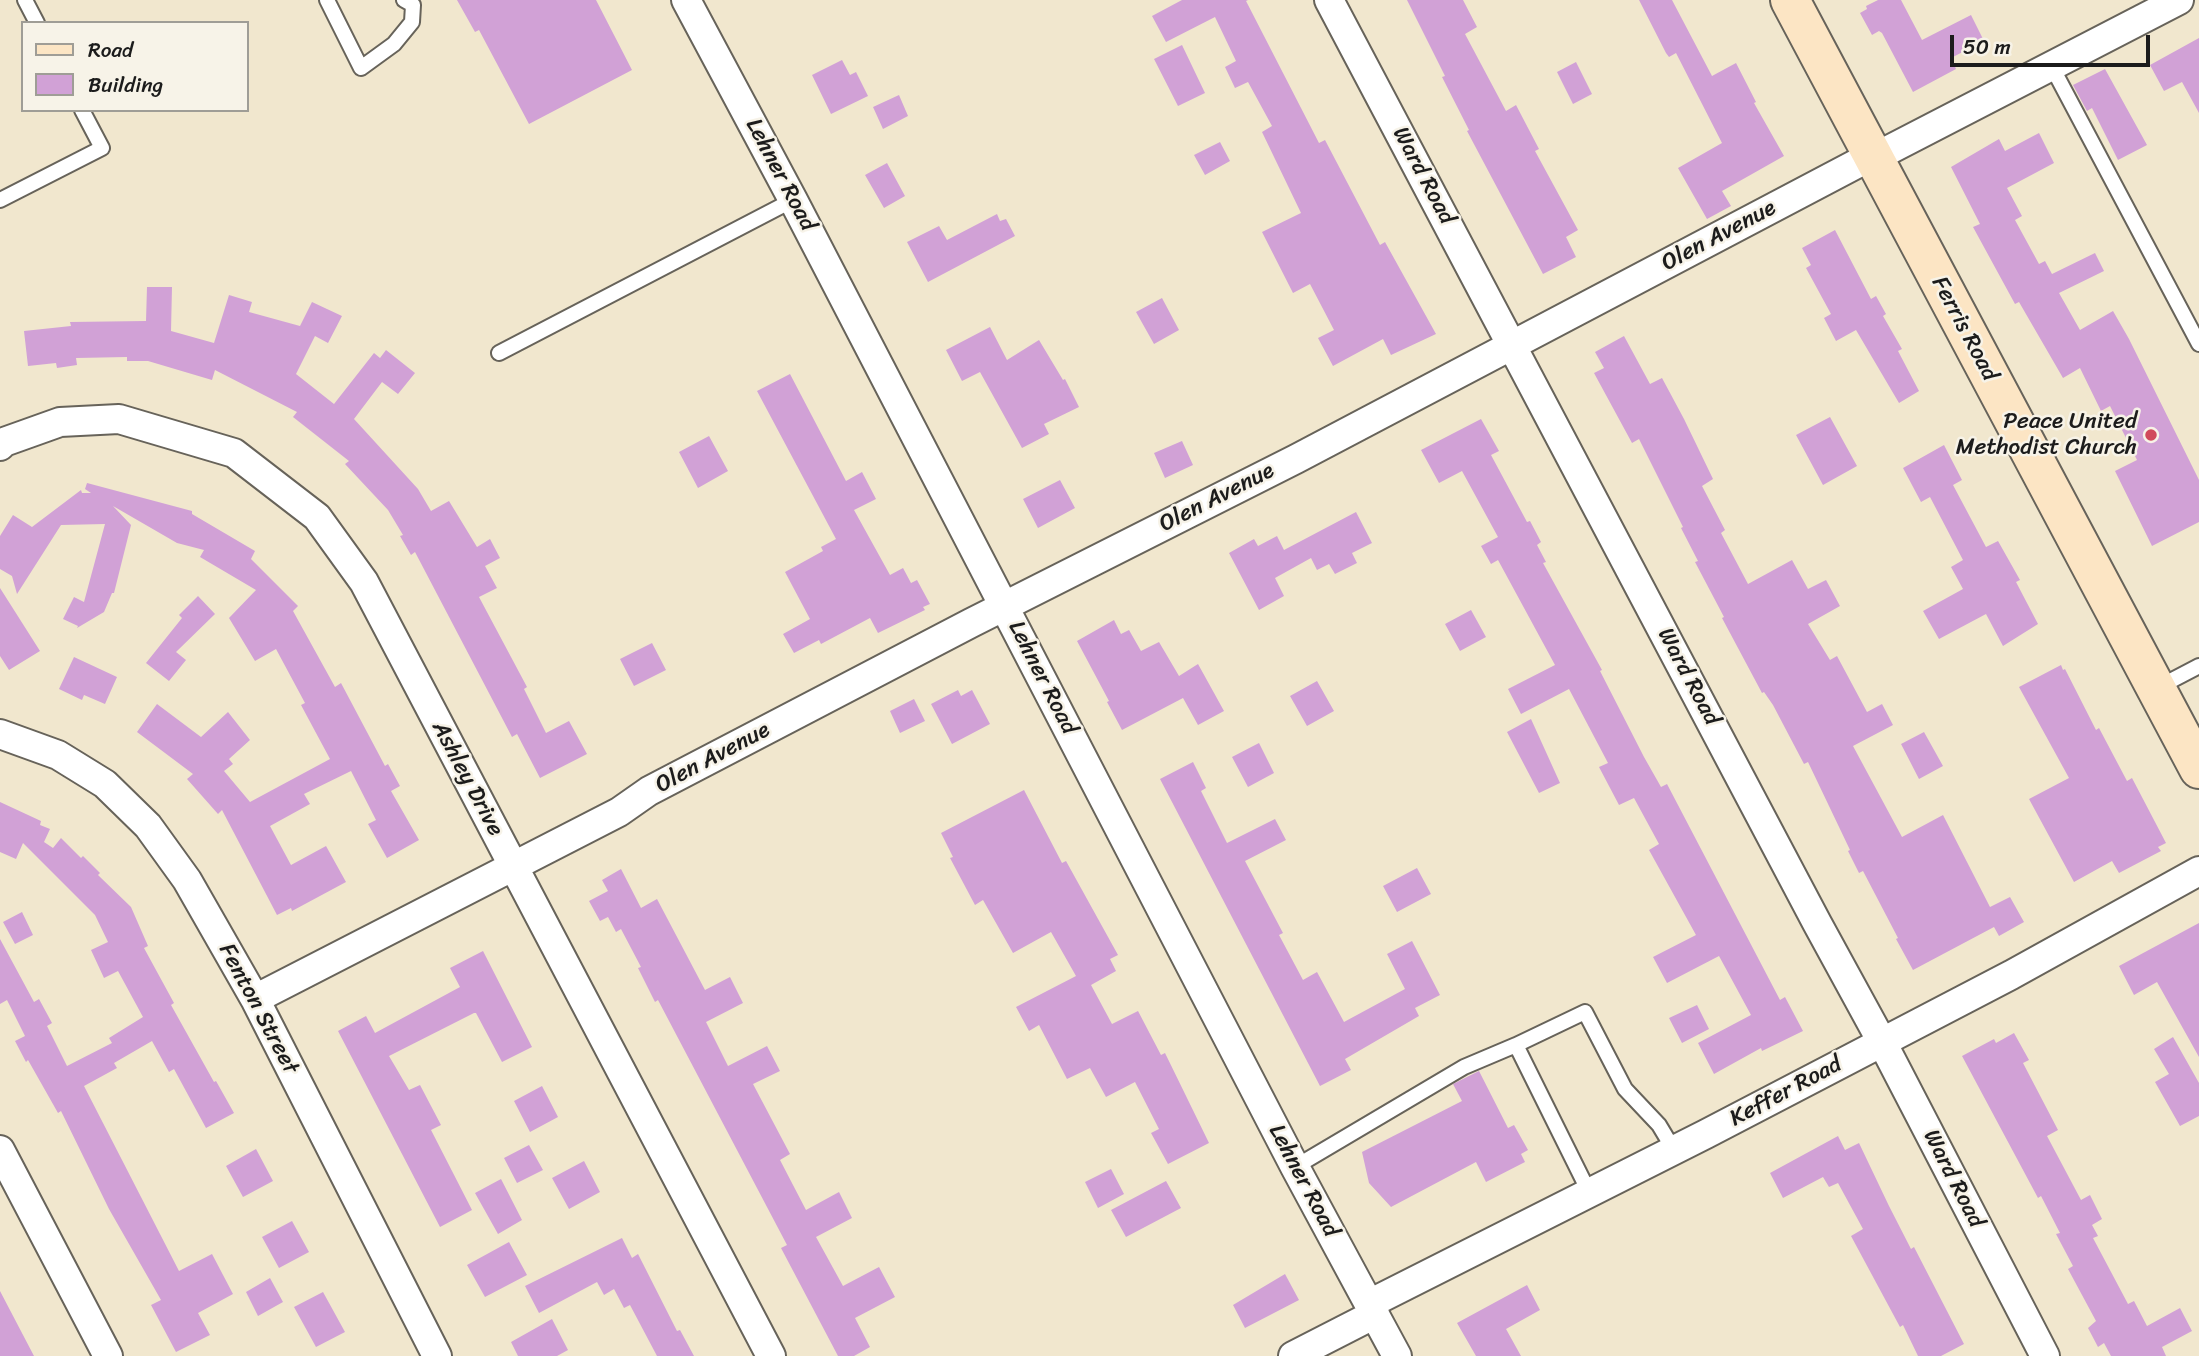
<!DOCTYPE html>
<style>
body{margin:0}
#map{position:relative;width:2199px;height:1356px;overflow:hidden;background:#f1e7ce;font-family:Sriracha,sans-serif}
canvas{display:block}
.legend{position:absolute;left:21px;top:21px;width:228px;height:91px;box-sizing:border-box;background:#f7f3e8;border:2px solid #9f9d96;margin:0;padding:9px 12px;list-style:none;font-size:21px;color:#1c1c1c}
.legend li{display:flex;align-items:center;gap:14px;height:35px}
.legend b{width:35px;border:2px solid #9f9d96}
.scale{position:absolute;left:1950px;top:35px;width:200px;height:32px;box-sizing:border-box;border:4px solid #1c1c1c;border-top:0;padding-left:9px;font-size:21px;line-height:24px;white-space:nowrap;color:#1c1c1c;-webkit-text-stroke:5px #f7f3e8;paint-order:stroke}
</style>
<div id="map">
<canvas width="2199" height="1356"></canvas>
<ul class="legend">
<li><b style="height:9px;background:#fce5c4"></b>Road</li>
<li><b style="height:19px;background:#d1a1d6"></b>Building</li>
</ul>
<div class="scale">50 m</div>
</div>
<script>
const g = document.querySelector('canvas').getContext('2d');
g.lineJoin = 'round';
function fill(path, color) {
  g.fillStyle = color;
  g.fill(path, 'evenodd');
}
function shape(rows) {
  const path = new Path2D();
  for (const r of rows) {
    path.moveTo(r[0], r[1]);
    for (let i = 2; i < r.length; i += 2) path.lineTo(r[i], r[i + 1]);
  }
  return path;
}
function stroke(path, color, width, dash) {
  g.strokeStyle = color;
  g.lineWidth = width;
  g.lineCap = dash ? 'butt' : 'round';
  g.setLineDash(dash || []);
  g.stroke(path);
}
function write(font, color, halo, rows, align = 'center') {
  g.font = font + ' Sriracha,sans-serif';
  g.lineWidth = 5;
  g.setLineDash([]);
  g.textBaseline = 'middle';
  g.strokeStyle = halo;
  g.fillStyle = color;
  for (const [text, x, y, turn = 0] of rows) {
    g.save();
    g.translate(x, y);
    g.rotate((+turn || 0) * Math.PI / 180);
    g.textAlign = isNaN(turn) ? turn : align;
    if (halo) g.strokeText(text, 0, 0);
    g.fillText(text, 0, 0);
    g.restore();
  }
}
const building = shape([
 [457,0,596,0,632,70,529,124,479,30,475,32],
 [1182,0,1248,0,1246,1,1319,143,1325,140,1380,245,1385,242,1436,334,1391,355,1383,339,1333,366,1318,338,1334,330,1310,284,1293,293,1262,232,1301,213,1262,132,1272,126,1248,82,1235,88,1225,67,1236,61,1215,17,1166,42,1152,16],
 [1407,0,1463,0,1477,27,1465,34,1506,111,1516,105,1539,149,1535,151,1578,230,1566,237,1576,257,1543,274,1467,131,1469,130,1442,77,1445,76],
 [1639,0,1672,0,1712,76,1736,63,1756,102,1754,103,1784,156,1722,191,1731,206,1707,219,1678,168,1722,143,1676,53,1669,57,1666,53],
 [1878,0,1901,0,1922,40,1971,15,1984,41,1951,58,1956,69,1913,92,1882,33,1879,31,1872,35,1860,13,1867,9,1866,6],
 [2199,38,2199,113,2182,82,2164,91,2150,65],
 [1182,45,1205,93,1178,106,1154,59],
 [842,60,850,75,856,72,868,96,831,114,812,75],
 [1576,62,1592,94,1573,104,1557,72],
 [2105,69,2147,145,2118,160,2092,108,2087,111,2073,85],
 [899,95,908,116,883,129,873,107],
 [2039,133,2054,163,2007,188,2022,216,2015,220,2039,264,2045,261,2052,274,2095,253,2104,271,2059,293,2080,330,2113,311,2129,339,2199,480,2199,522,2152,546,2115,471,2137,460,2110,406,2101,411,2080,368,2063,378,2019,302,2015,304,1973,227,1980,224,1951,167,1999,139,2005,151],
 [1220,142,1230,161,1205,175,1194,155],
 [887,163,905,196,884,208,865,175],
 [997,214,1000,221,1006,219,1015,236,928,282,907,242,939,226,947,240],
 [1835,230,1871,299,1876,296,1886,314,1883,316,1902,349,1898,351,1919,391,1899,403,1856,330,1836,341,1824,318,1831,314,1806,268,1811,265,1802,248],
 [147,287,172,287,171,331,214,343,229,295,252,302,249,312,300,326,312,302,342,316,328,343,315,336,296,374,334,404,374,353,380,358,386,350,415,373,398,394,382,382,354,419,418,489,431,511,449,501,477,547,490,539,500,558,485,566,497,588,479,597,527,687,524,689,546,733,569,721,587,754,540,778,517,734,512,737,415,552,411,555,400,536,403,535,388,510,345,464,349,461,293,417,297,412,215,370,212,380,148,361,127,361,127,357,76,358,77,365,57,368,56,363,28,366,24,331,71,326,70,322,146,321],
 [1162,298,1179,330,1154,344,1136,312],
 [990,327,1007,360,1039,340,1063,380,1065,379,1079,407,1044,424,1049,434,1022,448,980,372,962,381,946,350],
 [1624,336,1650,384,1662,378,1684,419,1713,479,1702,486,1725,530,1721,533,1748,584,1792,560,1808,589,1826,580,1840,606,1808,624,1830,660,1837,656,1867,712,1882,704,1893,725,1853,746,1902,837,1943,815,1990,907,2010,897,2024,922,1999,936,1994,927,1913,970,1896,939,1898,938,1863,871,1859,873,1848,851,1850,850,1808,762,1804,764,1773,705,1764,692,1762,693,1722,618,1724,617,1695,562,1698,561,1681,528,1683,527,1639,439,1632,443,1594,373,1604,368,1595,352],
 [790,374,846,481,862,472,876,499,854,510,890,575,903,568,911,583,917,580,930,604,923,607,925,610,878,633,870,618,821,644,819,640,794,653,783,634,810,619,785,572,823,551,821,547,836,539,757,391],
 [1830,417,1857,466,1823,485,1796,435],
 [1481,419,1499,451,1491,455,1527,522,1530,521,1541,542,1537,545,1546,562,1543,563,1602,670,1600,671,1644,757,1661,787,1667,784,1780,1000,1785,997,1803,1031,1762,1051,1761,1048,1714,1074,1698,1043,1751,1015,1719,956,1667,983,1653,957,1696,935,1649,850,1659,844,1634,798,1619,805,1599,767,1608,763,1569,689,1521,714,1508,689,1555,665,1498,560,1491,564,1481,546,1498,537,1462,471,1439,483,1421,450],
 [709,436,728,471,698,488,679,452],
 [1182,441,1193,465,1165,478,1154,453],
 [1944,445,1962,480,1953,485,1986,547,1998,541,2020,580,2016,582,2038,624,2003,646,1986,614,1939,639,1923,611,1963,589,1951,567,1963,560,1930,497,1921,502,1903,468],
 [1060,480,1075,508,1038,528,1023,499],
 [87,483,192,511,192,514,255,551,251,559,298,606,293,611,335,687,341,683,385,766,388,764,400,786,391,791,419,840,387,858,368,824,376,820,351,771,304,794,310,804,270,826,291,865,326,846,346,882,292,911,291,908,277,915,222,810,218,814,187,779,193,774,137,732,157,704,201,737,228,712,250,740,229,759,233,764,224,771,250,802,330,759,301,705,305,703,276,649,255,661,229,618,256,590,200,557,204,550,177,543,113,506,131,525,114,593,112,593,104,612,77,628,78,626,63,619,74,597,84,602,105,524,61,525,17,594,12,576,0,569,0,536,13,515,32,527,81,490,82,493,91,493,85,489],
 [1356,512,1372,543,1352,553,1357,563,1335,574,1329,564,1317,570,1311,558,1275,578,1284,596,1259,610,1229,553,1254,539,1258,546,1277,536,1284,550],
 [0,588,40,651,9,670,0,656],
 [198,596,215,614,176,652,186,660,169,681,146,663,182,618,179,615],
 [1471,610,1486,637,1460,651,1445,624],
 [1114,620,1121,634,1129,630,1141,651,1159,642,1179,676,1198,664,1224,711,1198,725,1183,698,1122,730,1107,702,1109,701,1077,641],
 [652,643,666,670,634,686,620,659],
 [74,657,117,677,105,704,84,695,82,700,59,689],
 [2061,665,2063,670,2065,669,2096,730,2099,728,2127,781,2132,778,2166,843,2158,847,2161,851,2119,873,2112,861,2074,882,2029,799,2069,778,2019,687],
 [1317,681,1334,711,1307,726,1290,696],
 [958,690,961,696,972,690,990,724,952,744,931,704],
 [914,699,925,721,900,733,890,711],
 [1531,719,1560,783,1539,793,1507,732],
 [1924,732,1943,766,1919,779,1901,744],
 [1259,743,1274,773,1248,787,1232,757],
 [1193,762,1206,788,1201,791,1227,843,1275,819,1286,840,1245,861,1283,933,1279,935,1303,980,1317,972,1344,1022,1405,989,1387,954,1412,941,1440,995,1415,1008,1419,1016,1345,1059,1351,1070,1320,1086,1160,779],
 [1024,790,1062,863,1066,861,1118,955,1110,959,1116,971,1091,985,1112,1024,1138,1011,1161,1055,1165,1053,1209,1143,1168,1164,1151,1133,1159,1129,1135,1082,1106,1097,1090,1068,1067,1079,1039,1025,1029,1031,1016,1007,1076,976,1051,932,1013,953,983,900,975,905,950,858,953,857,941,833],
 [0,802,41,821,40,825,50,829,44,842,53,848,61,838,81,858,83,856,100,873,98,875,131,907,148,946,144,948,174,1003,171,1005,214,1082,216,1081,234,1113,206,1128,174,1069,169,1072,152,1041,114,1063,117,1068,84,1086,179,1271,212,1254,233,1294,198,1313,210,1335,176,1352,151,1305,161,1300,109,1209,61,1111,58,1113,28,1060,26,1062,15,1041,25,1036,7,1000,0,1004,0,939,34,1002,39,999,52,1023,47,1026,67,1066,112,1043,109,1038,143,1017,118,971,104,978,91,950,108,942,95,915,23,843,16,859,0,852],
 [1417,868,1431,894,1397,912,1383,886],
 [621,869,641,908,657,899,705,990,730,977,743,1003,706,1022,728,1066,767,1046,780,1071,753,1084,790,1154,780,1160,806,1210,839,1192,852,1218,816,1237,843,1286,879,1267,895,1297,855,1318,870,1347,854,1356,838,1356,781,1248,787,1245,658,1000,655,1002,638,968,641,967,621,929,616,932,608,917,600,921,589,901,608,891,602,880],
 [22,912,33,935,15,944,3,922],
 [2199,923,2199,1057,2157,982,2134,995,2119,966],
 [483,951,532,1047,502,1062,476,1013,474,1013,389,1056,409,1090,420,1085,441,1125,431,1130,472,1210,440,1227,338,1031,366,1016,375,1033,460,987,450,968],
 [1697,1005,1709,1029,1682,1043,1669,1018],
 [2014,1033,2029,1060,2023,1063,2058,1130,2047,1136,2081,1200,2090,1195,2102,1219,2092,1225,2098,1236,2093,1238,2128,1304,2134,1301,2147,1326,2180,1308,2192,1331,2162,1347,2166,1356,2111,1356,2104,1343,2098,1347,2088,1328,2096,1321,2068,1269,2073,1266,2056,1234,2060,1233,2041,1196,2038,1198,1962,1056,1994,1039,1996,1043],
 [2173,1037,2199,1083,2199,1116,2180,1126,2155,1082,2169,1074,2154,1049],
 [1479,1071,1508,1128,1514,1125,1528,1150,1521,1154,1525,1162,1486,1182,1476,1162,1391,1207,1369,1183,1362,1152,1462,1101,1453,1084],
 [542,1086,558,1117,530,1132,514,1101],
 [1838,1136,1845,1150,1859,1143,1889,1206,1911,1249,1914,1247,1964,1344,1941,1356,1918,1356,1903,1325,1900,1327,1851,1236,1863,1229,1838,1183,1829,1187,1823,1177,1783,1198,1770,1173],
 [529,1145,543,1170,517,1183,504,1158],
 [256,1149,273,1181,243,1197,226,1166],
 [584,1161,600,1192,569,1209,552,1178],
 [1111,1169,1124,1194,1098,1208,1085,1182],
 [501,1179,522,1220,498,1234,475,1193],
 [1166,1181,1181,1208,1126,1237,1111,1210],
 [292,1221,309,1252,279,1268,262,1237],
 [622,1238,632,1258,638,1254,677,1331,680,1330,694,1356,657,1356,630,1305,624,1308,614,1289,604,1295,597,1282,539,1313,525,1286],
 [509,1242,527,1275,485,1297,467,1265],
 [1285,1274,1299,1300,1245,1328,1233,1305],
 [270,1278,283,1302,258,1316,246,1292],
 [1527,1285,1540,1310,1506,1329,1521,1356,1476,1356,1457,1323],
 [0,1291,34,1356,0,1356],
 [323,1292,345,1332,316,1347,294,1307],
 [552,1319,568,1350,557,1356,518,1356,511,1342]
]);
const service = shape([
 [25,0,37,23],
 [327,0,361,68,394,44,412,22,413,5,404,0],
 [2052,67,2199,344],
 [0,200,102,148,82,110],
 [499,353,793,200],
 [2157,688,2199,666],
 [1516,1045,1585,1012,1625,1089,1659,1125,1674,1150],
 [1295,1167,1464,1067,1516,1045,1589,1192]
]);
const minor = shape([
 [686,0,793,200,1295,1167,1397,1356],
 [1329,0,1817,923,1882,1042,2045,1356],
 [0,446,4,442,60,422,119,419,234,453,317,517,364,582,771,1356],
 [0,734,58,755,105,784,148,826,187,880,255,999,437,1356],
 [255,999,619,812,649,791,971,623,1296,459,1858,163,1885,152,2179,0],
 [0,1150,108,1356],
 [1369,1304,1706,1134,2011,975,2199,871],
 [1293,1356,1375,1314]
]);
const secondary = shape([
 [1790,0,2199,769]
]);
const markers = [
 [2151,435,7,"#d1495b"]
];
const streetNames = [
 ["Lehner Road",780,175,62],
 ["Ward Road",1423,176,62],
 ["Olen Avenue",1719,236,-28],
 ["Ferris Road",1964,329,62],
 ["Olen Avenue",1217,498,-27],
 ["Ward Road",1688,677,62],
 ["Lehner Road",1042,678,63],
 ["Olen Avenue",713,758,-28],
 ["Ashley Drive",467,779,62],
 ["Fenton Street",258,1009,62],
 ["Keffer Road",1786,1092,-28],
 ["Ward Road",1953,1179,63],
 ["Lehner Road",1303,1181,62]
];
const poiNames = [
 ["Peace United",2137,422],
 ["Methodist Church",2137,448]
];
fill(building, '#d1a1d6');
stroke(service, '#67635a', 18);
stroke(minor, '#67635a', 32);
stroke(secondary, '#67635a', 42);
stroke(service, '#fff', 14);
stroke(minor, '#fff', 28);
stroke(secondary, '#fce5c4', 38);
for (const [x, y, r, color] of markers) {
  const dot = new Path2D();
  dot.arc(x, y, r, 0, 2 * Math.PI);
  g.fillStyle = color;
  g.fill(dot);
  stroke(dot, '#f7f3e8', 2.5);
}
write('23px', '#1c1c1c', '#f7f3e8', streetNames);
write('23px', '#1c1c1c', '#f7f3e8', poiNames, 'right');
</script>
